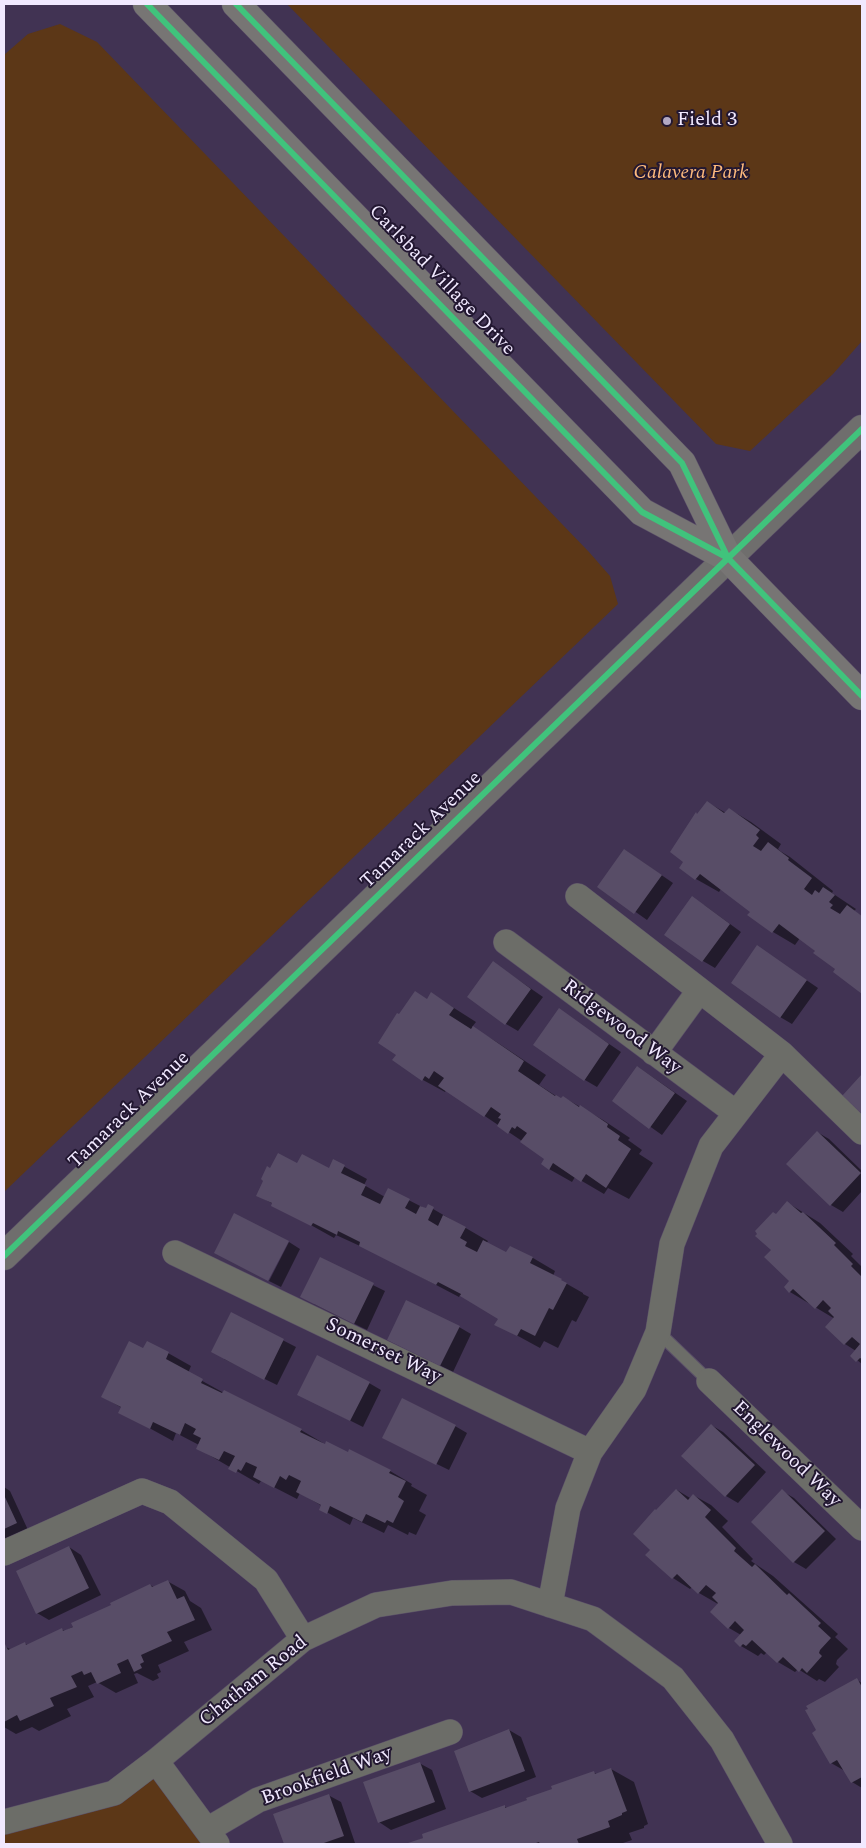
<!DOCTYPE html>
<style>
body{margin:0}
#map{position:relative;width:866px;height:1848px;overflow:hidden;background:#413353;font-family:Spectral,serif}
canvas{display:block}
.frame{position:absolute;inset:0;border:5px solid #f1e9ff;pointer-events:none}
</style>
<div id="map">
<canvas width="866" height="1848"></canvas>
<div class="frame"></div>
</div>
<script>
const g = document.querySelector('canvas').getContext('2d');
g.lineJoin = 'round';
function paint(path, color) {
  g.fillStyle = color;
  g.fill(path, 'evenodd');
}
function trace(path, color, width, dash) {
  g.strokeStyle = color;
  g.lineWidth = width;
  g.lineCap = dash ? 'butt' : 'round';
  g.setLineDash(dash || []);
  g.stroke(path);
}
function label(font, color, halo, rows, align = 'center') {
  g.font = font + ' Spectral,serif';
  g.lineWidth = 4;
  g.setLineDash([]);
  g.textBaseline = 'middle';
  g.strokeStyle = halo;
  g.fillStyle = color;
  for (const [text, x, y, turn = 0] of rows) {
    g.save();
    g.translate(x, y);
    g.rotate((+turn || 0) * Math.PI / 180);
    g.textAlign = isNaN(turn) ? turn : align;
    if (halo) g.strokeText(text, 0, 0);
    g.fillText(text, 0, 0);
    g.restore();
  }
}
paint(new Path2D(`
 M287 4H862V341L833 374 750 451 716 444Z
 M60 24 97 42 589 552 610 576 618 604 4 1192V55L28 34Z
 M156 1761 217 1844H4V1822L114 1793Z`), '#5c3717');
paint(new Path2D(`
 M707 802 726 813 729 809 751 822 781 844 778 849 780 851 790 857 833 891 832 893 856 909 854 911 862 916V992L835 972 837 969 800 938 795 945 773 932 749 914 751 911 721 889 719 892 696 879 680 867 684 862 698 815Z
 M625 850 673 883 647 920 599 886Z
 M704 905 741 932 715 968 703 961Z
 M758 947 818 988 792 1024 780 1017Z
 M494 963 543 997 518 1031 506 1024Z
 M432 994 476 1022 472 1027 495 1041 546 1075 539 1085 556 1096 562 1099 563 1097 603 1120 630 1138 628 1140 642 1150 639 1154 653 1163 629 1199 608 1188 604 1194 575 1177 572 1182 549 1169 546 1159 522 1141 446 1090 445 1092 423 1080 397 1054 400 1016 428 1000Z
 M559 1010 621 1052 597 1087 585 1080Z
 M638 1067 687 1101 662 1135 614 1101Z
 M817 1132 829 1139 862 1171V1191L843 1212 831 1205Z
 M334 1161 367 1179 364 1185 385 1197 389 1190 426 1209 428 1206 488 1241 486 1244 507 1254 510 1247 533 1258 555 1271 553 1276 583 1293V1294L589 1297 576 1322 572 1320 558 1348 544 1341 540 1348 496 1324 499 1318 460 1295 459 1297 360 1245V1246L336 1235 334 1238 257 1195 271 1169 297 1164 330 1169Z
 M788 1203 820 1223 853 1254 851 1256 862 1267V1364L852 1356 856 1351 845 1344 835 1319 790 1292 786 1287 791 1281 773 1250 776 1216Z
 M289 1242 300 1249 281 1287 269 1281Z
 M320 1259 385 1291 367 1330 314 1304Z
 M232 1314 296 1347 277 1385 224 1359Z
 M459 1327 471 1334 453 1372 388 1340Z
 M143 1350 168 1353 191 1366 188 1373 224 1393 301 1430 323 1443V1444L390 1471 412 1484 411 1486 427 1495 419 1511 426 1515 416 1535 409 1532 408 1535 388 1525 384 1533 353 1518 350 1525 321 1509 322 1506 300 1493 297 1499 264 1482 261 1481 259 1484 197 1448 199 1445 176 1433 173 1441 120 1412 122 1408 103 1397Z
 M369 1383 381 1390 363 1427 311 1401Z
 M711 1425 723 1432 766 1472 738 1503 726 1496Z
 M455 1426 467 1433 449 1470 396 1444Z
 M4 1487 10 1491 28 1530 4 1541Z
 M677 1490 690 1498 693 1495 711 1505 728 1521 722 1527 753 1559 751 1561 773 1576 838 1634 835 1637 848 1649 837 1660 836 1664 839 1667 825 1682 819 1679 817 1681 798 1669 795 1672 778 1662 767 1652 764 1655 761 1653 758 1656 741 1646V1635L729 1628 718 1604 699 1593 692 1587 690 1589 673 1578 647 1555 652 1550 657 1511Z
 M782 1491 794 1498 836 1539 806 1569 794 1562 752 1522Z
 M69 1547 81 1555 101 1595 49 1620 37 1613Z
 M167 1581 185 1591 190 1601 201 1608 212 1630 184 1642 189 1651 158 1665 161 1672 157 1674 159 1678 153 1681 137 1673 134 1674 138 1683 116 1693 97 1682 88 1686 94 1697 67 1709 71 1716 39 1731 32 1727 16 1734 4 1727V1646L12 1650 25 1644 28 1645 62 1630 65 1631 150 1585 154 1587Z
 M857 1680 862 1683V1788L852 1782 845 1771 831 1763Z
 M509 1730 521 1737 536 1777 482 1798 470 1791Z
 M419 1763 432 1770 446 1809 391 1830 379 1822Z
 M611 1769 634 1782 648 1824 644 1826V1828L629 1833 632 1840 620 1844H408L504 1807 508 1808 594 1773 597 1774Z
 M328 1795 341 1802 355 1843 351 1844H286L275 1815Z`), '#0007');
paint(new Path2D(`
 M707 801 724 813 729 808 760 830 756 835 759 838 753 846 761 851 768 842 789 858 788 860 812 878 804 889 812 895 815 890 819 893 823 887 835 895 829 902 833 905 830 908 840 914 847 905 862 916V994L833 972 835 969 813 953 815 951 779 924 772 933 747 915 750 912 700 874 695 880 679 868 683 862 670 852 696 812 697 814Z
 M624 849 662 875 634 914 597 887Z
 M692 896 730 924 702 962 664 935Z
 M757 945 807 980 780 1018 731 983Z
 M493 961 531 989 505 1025 467 997Z
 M415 991 427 999 431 992 454 1008 449 1015 471 1029 473 1026 524 1061 518 1071 555 1096 556 1095 561 1098 563 1096 579 1107 580 1105 608 1124 607 1127 620 1136 618 1140 631 1149 606 1188 586 1174 581 1182 553 1163 549 1170 541 1164 544 1159 520 1142 527 1133 517 1126 515 1129 512 1127 508 1134 497 1126 501 1119 498 1118 501 1114 491 1107 484 1117 438 1086 444 1078 434 1071 429 1079 425 1076 422 1081 392 1060 396 1055 378 1043 397 1013 399 1014Z
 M559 1008 609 1044 584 1081 533 1045Z
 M637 1066 675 1093 649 1129 612 1101Z
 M862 1074V1114L842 1096Z
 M817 1131 861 1173 830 1206 786 1164Z
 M278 1153 297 1163 302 1154 329 1168 333 1159 345 1165 341 1173 366 1185 361 1195 380 1204 388 1188 410 1199 405 1208 416 1214 420 1206 426 1208 428 1204 434 1207 428 1220 438 1226 443 1215 466 1227 460 1238 467 1242 465 1246 477 1252 483 1240 506 1252 510 1246 533 1257 530 1263 562 1279 561 1280 567 1283 553 1310 549 1308 535 1336 521 1329 517 1336 494 1325 498 1319 460 1296 461 1294 438 1282 436 1285 359 1246 360 1242 338 1231 337 1235 313 1223 311 1226 271 1206 272 1203 256 1196 263 1181 261 1179 267 1166 270 1168Z
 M787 1201 801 1213 803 1212 836 1243 834 1245 853 1264 851 1266 862 1277V1359L860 1358 856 1362 850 1356 860 1344 852 1337 844 1345 825 1327 834 1317 828 1311 831 1308 823 1300 815 1309 793 1289 789 1293 784 1287 789 1281 764 1257 771 1250 755 1236 757 1234 755 1231 773 1212 776 1214Z
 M234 1213 289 1241 268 1281 214 1253Z
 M320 1257 374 1283 354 1324 300 1297Z
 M406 1300 460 1326 440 1366 387 1340Z
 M231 1312 284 1339 264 1380 211 1352Z
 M129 1341 143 1348 147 1341 169 1352 166 1359 203 1379 201 1383 222 1393 224 1390 302 1429 300 1432 325 1444 326 1441 348 1452 349 1449 391 1470 389 1473 406 1481 398 1497 404 1501 393 1523 387 1520 385 1523 366 1514 362 1522 330 1506 327 1514 319 1510 321 1505 296 1492 301 1481 289 1475 286 1480 280 1476 274 1488 253 1477 257 1467 246 1462 241 1471 238 1469 236 1473 228 1469 235 1456 224 1451 219 1460 196 1449 201 1438 193 1434 196 1429 185 1423 180 1435 153 1422 150 1429 118 1413 121 1407 101 1397Z
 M317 1355 370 1382 350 1421 297 1395Z
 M402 1398 456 1425 436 1465 382 1438Z
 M711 1424 755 1465 725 1497 681 1456Z
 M676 1489 688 1500 693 1494 711 1510 705 1517 736 1548 734 1551 752 1567 755 1564 787 1595 789 1593 821 1623 818 1626 831 1638 820 1650 819 1653 822 1656 807 1673 802 1668 799 1672 783 1657 777 1663 752 1640 746 1646 743 1644 740 1647 734 1641 744 1630 735 1621 728 1629 710 1612 718 1603 712 1597 716 1593 706 1585 698 1594 677 1574 672 1579 645 1555 650 1550 633 1534 655 1509 656 1510Z
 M782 1489 825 1531 793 1563 751 1522Z
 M4 1495 17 1523 4 1529Z
 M69 1546 89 1588 36 1614 16 1571Z
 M168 1580 177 1599 184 1596 195 1620 167 1632 172 1641 141 1655 144 1662 140 1664 142 1668 134 1672 128 1659 117 1664 121 1673 97 1684 91 1672 84 1675 82 1671 71 1676 77 1687 50 1698 54 1706 20 1721 17 1715 4 1722V1645L5 1644 8 1650 25 1642 26 1645 62 1628 63 1631 73 1627 71 1623 111 1605 110 1603 150 1584 152 1587Z
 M857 1678 862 1687V1777L851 1783 837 1760 830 1764 812 1733 816 1730 805 1710 808 1709 806 1706Z
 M509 1729 525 1771 469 1792 454 1751Z
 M420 1762 435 1802 378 1823 363 1782Z
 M611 1768 627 1811 622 1813V1815L608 1821 610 1827 577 1839 579 1844H540L539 1842 533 1844H405L423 1838 422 1834 505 1805V1808L527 1800 526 1798 552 1789 551 1786 594 1771 595 1774Z
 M329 1794 344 1836 321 1844H284L273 1814Z`), '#584d67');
const service = new Path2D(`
 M658 1332 709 1381`);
const minor = new Path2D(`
 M578 896 782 1054 862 1132
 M506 942 736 1113
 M654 1053 699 991
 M175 1253 590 1452
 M709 1381 862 1528
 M4 1553 142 1491 170 1502 266 1580 303 1639
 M550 1605 568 1508 590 1452 634 1389 658 1332 672 1244 711 1146 782 1054
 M156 1761 217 1844
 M4 1822 114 1793 156 1761 303 1639 376 1605 452 1593 511 1592 593 1619 673 1678 722 1740 780 1844
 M207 1830 258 1800 450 1732`);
const secondary = new Path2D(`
 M4 1256 862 429`);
const primary = new Path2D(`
 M147 4 642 512 728 558 862 696
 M236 4 682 463 728 558`);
trace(service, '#5a4f68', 14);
trace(minor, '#5a4f68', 26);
trace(secondary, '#5a4f68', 29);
trace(primary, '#5a4f68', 29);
trace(service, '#6c6d68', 12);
trace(minor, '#6c6d68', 25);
trace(secondary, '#6f6e6d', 28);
trace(primary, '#777574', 28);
trace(new Path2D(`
 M147 4 642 512 728 558 862 696
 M236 4 682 463 728 558
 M4 1256 862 429`), '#40c37c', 6);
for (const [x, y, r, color] of [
 [667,121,5,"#b3a9c3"]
]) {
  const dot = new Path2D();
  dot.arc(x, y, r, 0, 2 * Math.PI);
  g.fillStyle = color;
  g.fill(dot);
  trace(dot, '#221731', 2);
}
label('20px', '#f1e9ff', '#221731', [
 ["Field 3",677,121]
], 'left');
label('italic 20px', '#feba7d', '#221731', [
 ["Calavera Park",691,174]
]);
label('20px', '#f1e9ff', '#221731', [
 ["Carlsbad Village Drive",441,281,46],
 ["Tamarack Avenue",422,831,-44],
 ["Ridgewood Way",621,1028,37],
 ["Tamarack Avenue",130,1111,-44],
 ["Somerset Way",383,1352,26],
 ["Englewood Way",786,1455,44],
 ["Chatham Road",254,1682,-39],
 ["Brookfield Way",327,1777,-20]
]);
</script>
